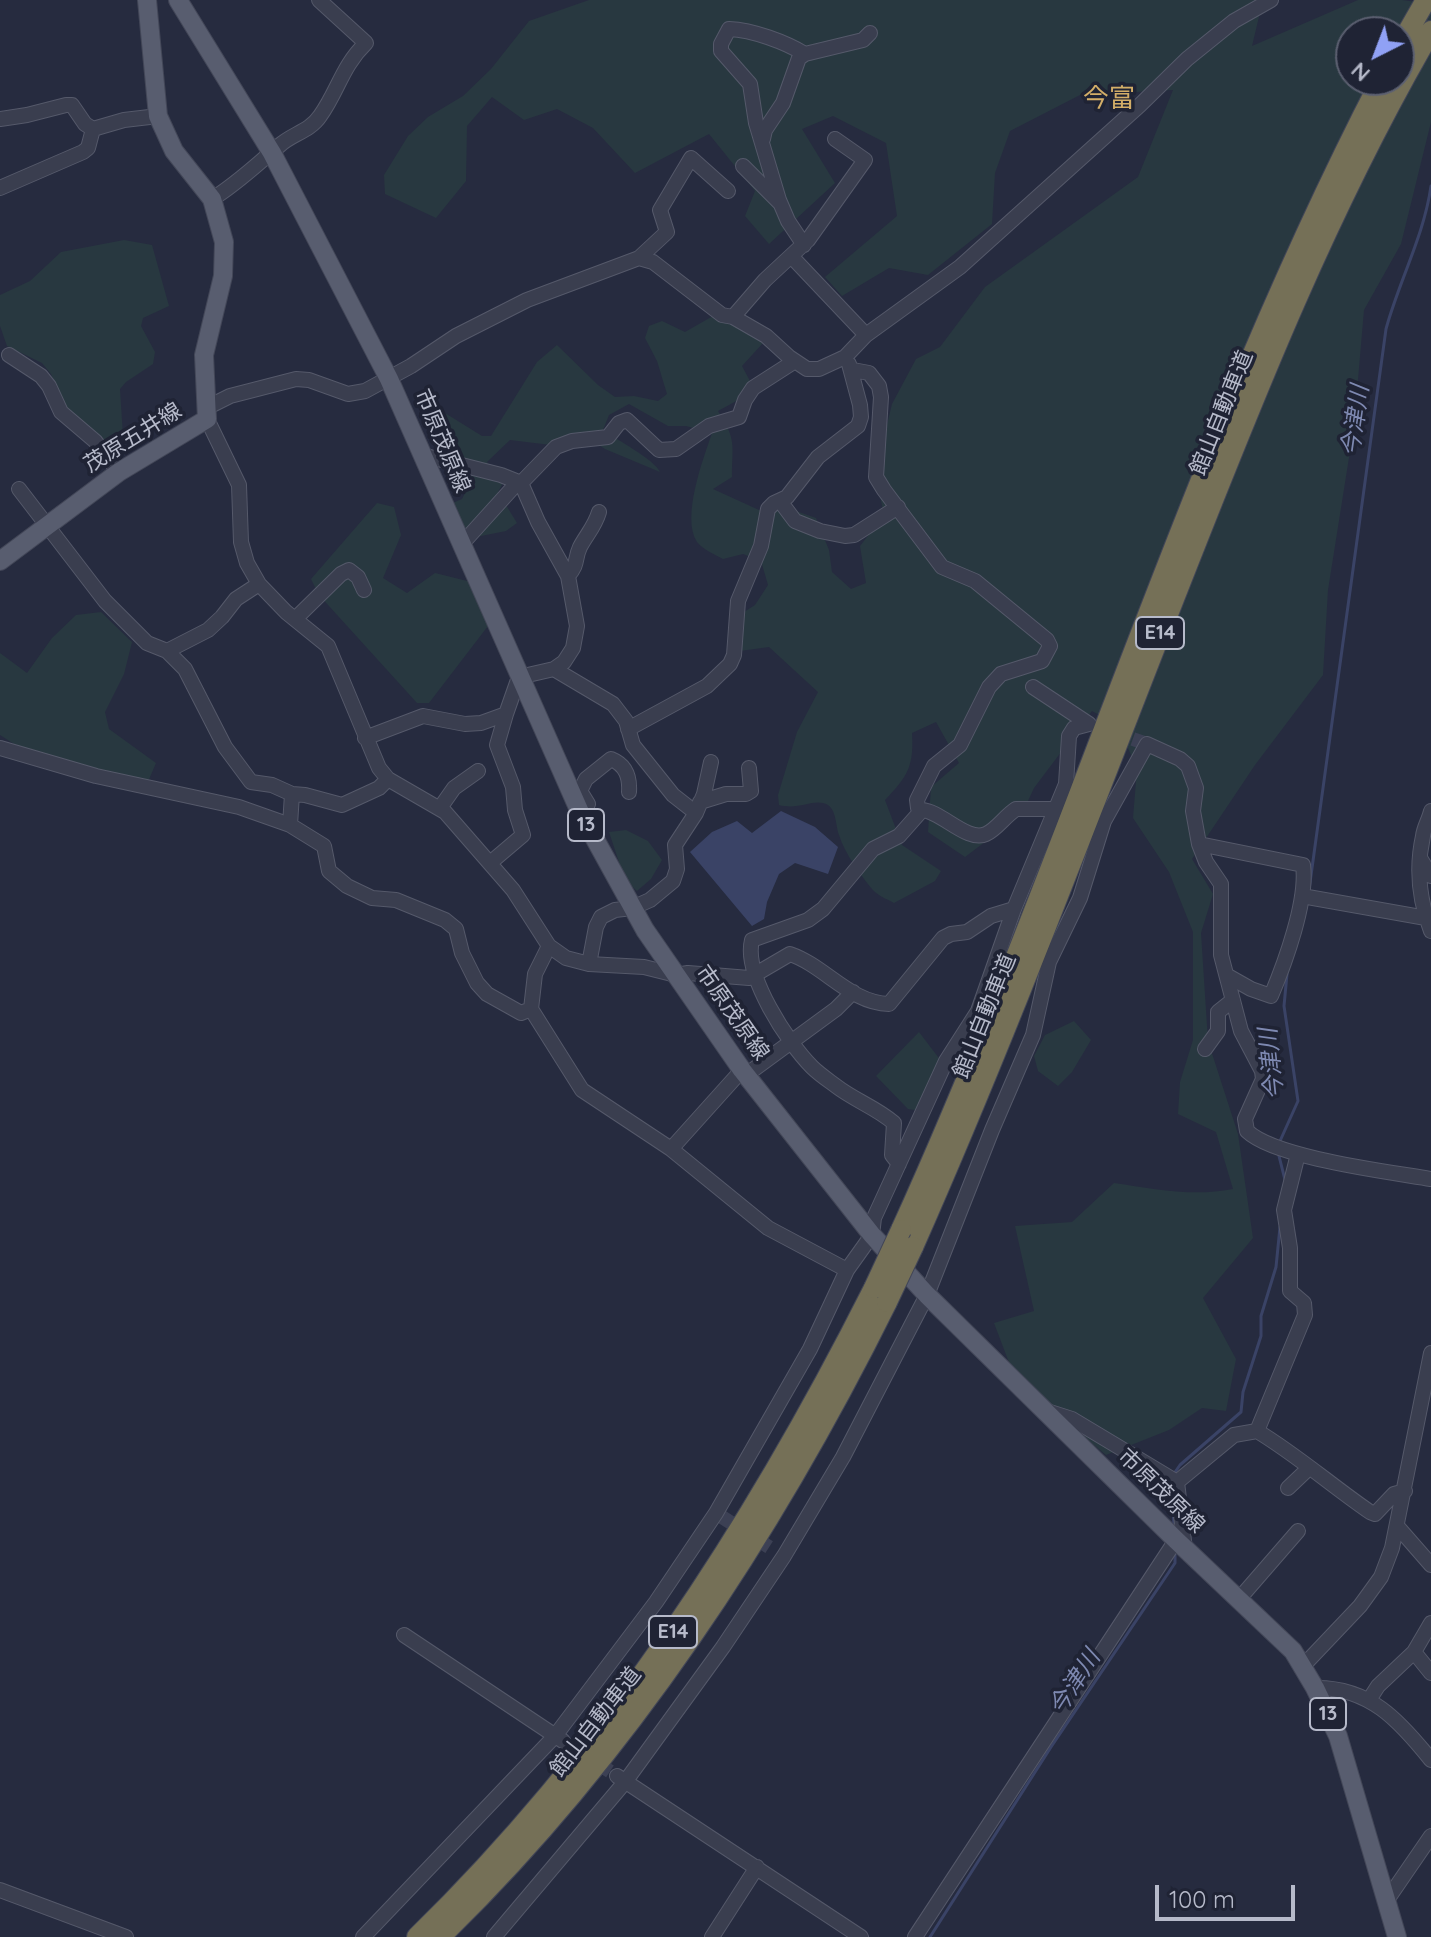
<!DOCTYPE html>
<meta charset="utf-8">
<style>
body{margin:0}
#map{position:relative;width:1431px;height:1937px;overflow:hidden;background:#262b3f;font-family:Quicksand,sans-serif}
canvas{display:block}
.north{position:absolute;left:1335px;top:16px;width:80px;height:80px;box-sizing:border-box;background:#1f2334;border:2px solid #5b5f70;border-radius:50%;rotate:222deg;font-size:22px;font-weight:700;line-height:32px;text-align:center;color:#b6baca}
.north::after{content:'';display:block;margin:auto;width:28px;height:36px;background:#90a1f5;clip-path:polygon(50% 0,100% 100%,50% 72%,0 100%)}
.scale{position:absolute;left:1155px;top:1885px;width:140px;height:36px;box-sizing:border-box;border:4px solid #b6baca;border-top:0;padding-left:10px;font-size:24px;line-height:28px;white-space:nowrap;color:#b6baca;-webkit-text-stroke:6px #1f2334;paint-order:stroke}
</style>
<div id="map">
<canvas width="1431" height="1937"></canvas>
<div class="north">N</div>
<div class="scale">100 m</div>
</div>
<script>
const g = document.querySelector('canvas').getContext('2d');
g.lineJoin = 'round';
function paint(path, color) {
  g.fillStyle = color;
  g.fill(path, 'evenodd');
}
function trace(path, color, width, dash) {
  g.strokeStyle = color;
  g.lineWidth = width;
  g.lineCap = dash ? 'butt' : 'round';
  g.setLineDash(dash || []);
  g.stroke(path);
}
function label(font, color, halo, rows, align = 'center') {
  g.font = font + ' Quicksand,"Noto Sans JP",sans-serif';
  g.lineWidth = 7;
  g.setLineDash([]);
  g.textBaseline = 'middle';
  g.strokeStyle = halo;
  g.fillStyle = color;
  for (const [text, x, y, turn = 0] of rows) {
    g.save();
    g.translate(x, y);
    g.rotate((+turn || 0) * Math.PI / 180);
    g.textAlign = isNaN(turn) ? turn : align;
    if (halo) g.strokeText(text, 0, 0);
    g.fillText(text, 0, 0);
    g.restore();
  }
}
paint(new Path2D(`
 M589 0H1263L1252 46 1358 0H1402L1431 4V122L1401 244 1364 310 1354 426 1328 590 1323 675 1255 765 1192 859 1213 894 1201 933 1208 1041 1238 1134 1253 1238 1203 1298 1236 1359 1226 1411 1202 1408 1169 1430 1106 1455 1016 1381 994 1323 1034 1311 1015 1226 1072 1222 1114 1183C1154 1189 1193 1197 1233 1189L1216 1132 1178 1114 1180 1082 1193 1040V932L1169 872 1133 818 1137 769 1118 725 1092 711 1034 788 1022 814 965 857 928 832 931 787 959 763 936 722 912 733C914 766 908 776 885 800L902 845 941 871 935 881 894 903C887 899 878 896 872 889 860 874 845 854 839 835 835 824 837 806 823 803 811 800 798 810 779 805L778 795 797 732 818 692 769 647 740 651 744 612 755 605 768 585 761 561 743 554 723 559C716 555 702 549 697 542 681 518 703 459 712 433L686 426H668L629 404 609 415 603 430C617 440 654 459 660 472L605 449 583 435 551 445 510 440 487 462 503 483 498 492 517 523 506 531 471 538 461 530 448 505 462 499 465 493C449 458 434 453 445 413L482 436H491L537 362 557 345 598 385 615 397 634 396 658 401 667 394 657 361 645 338 649 326 662 321 685 332 713 316 731 321 763 343 742 366 750 381 740 399 718 411C737 440 732 445 732 477L713 489 759 510 787 502 796 511 816 518 829 550 832 572 851 589 866 583 860 546 884 515 876 477 881 449 892 404 916 359 940 347 985 287 1138 177 1173 90 1080 95 1010 131 995 173 992 224 928 275 889 268 842 296 825 277 897 216 886 143 833 116 802 129 835 183 769 244 745 216 755 191 709 134 635 173 593 128 557 109 524 120 492 97 467 126 466 181 436 218 385 194 384 175 408 136 428 117 463 96 491 69 529 21ZM1351 32H1399V80H1351Z
 M124 240 152 245 169 306 143 318 141 326 155 352 153 364 126 382 120 389 123 436 113 457 63 406 51 374 42 363 7 346 0 326V295L30 281 61 252Z
 M377 503 394 507 401 535 383 578 407 593 435 573 471 582 498 613 429 703H417L319 595 311 579Z
 M101 612 132 642 124 674 105 712 109 729 156 763 147 784 28 753 0 735V653L27 673 52 638 76 615Z
 M626 830 648 841 662 860 651 879 637 891 625 880 609 832Z
 M1074 1021 1091 1040 1072 1072 1058 1086 1038 1071 1034 1056 1045 1035Z
 M919 1032 948 1070 921 1111 908 1109 876 1076Z`), '#283840');
paint(new Path2D(`
 M781 811 815 827 838 847 828 874 795 863 779 874 767 902 764 919 752 926 690 852 712 832 737 821 752 833Z`), '#3a4366');
trace(new Path2D(`
 M1309 890 1386 329C1399 281 1424 236 1431 186
 M1280 1141 1298 1101 1284 1006 1287 974
 M1278 1152 1285 1180
 M1173 1475 1180 1465 1241 1412 1243 1392 1261 1336V1316L1276 1267 1280 1227
 M1173 1507 1174 1527
 M930 1937 1051 1747 1175 1563V1551`), '#3a4366', 3);
trace(new Path2D(`
 M1113 732 1147 744
 M722 1517 772 1549
 M563 1741 617 1776`), '#3c4054', 14, [14, 7]);
const minor = new Path2D(`
 M0 119 27 115 66 105H72L85 124 93 129 124 120 158 116
 M763 139 765 130 783 103 799 58 805 54
 M743 166 780 203
 M0 188 83 152 88 148 93 129
 M212 199C238 183 257 164 280 145 292 134 310 131 320 116 338 91 342 66 366 43L319 0
 M804 245 788 221 779 200 756 123 750 84 721 51V44L729 29C753 30 785 42 805 54L863 40 870 33
 M792 257 866 335
 M639 258 667 232 660 210 691 158 728 191
 M733 317 765 280 808 240 865 160 835 139
 M9 355 41 376 49 386 61 412 95 441 119 472
 M853 370 869 373 879 386 881 397 876 477 884 490 942 567 975 581 1047 640 1050 646 1042 661 1001 674 989 687 960 745 934 766 917 800 918 808 922 810
 M206 408 230 396 296 379 309 380 348 394 365 391 411 366 456 336 527 300 639 258 653 262 722 315 733 317 766 336 789 357 807 369H819L845 357 866 335 960 267 1140 105 1187 59 1234 21 1271 0
 M207 419 239 485 241 542 247 563 259 584 286 612 328 646 379 768 388 779 445 812 513 890 549 946 566 958 589 964 644 967 676 975 688 973 749 978 790 954C825 966 850 1003 889 1004L943 938 951 934 967 932 991 916 1014 909
 M521 483 556 447 572 441 608 437 619 423 627 420 659 450 676 449 709 426 739 417 745 400 753 388 795 361
 M19 489 105 601 147 643 167 651 185 669 225 747 251 782 272 785 292 794 305 795 342 805 379 788 388 779
 M780 501 795 521 820 531 845 536 854 535 898 507
 M461 545 518 482
 M568 576C579 563 574 560 580 547 587 534 595 526 599 512
 M295 619 341 574 349 570 358 577 364 590
 M167 651 208 630 222 617 236 599 259 584
 M554 669 613 704 626 721 633 745 673 795 696 813
 M1033 687 1089 724
 M628 729 707 686 730 664 734 655 738 601 761 546 768 509 774 503 787 497 818 457 858 426 861 417 860 405 849 364
 M365 738 423 716 465 724 481 723 506 714 519 677 554 669 564 662 573 648 577 626 568 576 538 522 521 483 501 475 422 455
 M0 748 96 776 239 807 290 825 324 846 329 871 347 886 372 898 396 900 445 920 456 929 462 953 477 983 487 994 521 1013 531 1009
 M700 802 726 794H746L751 791 749 768
 M440 808 454 788 478 771
 M579 810 588 804 580 791 586 779 611 759C626 765 630 777 629 792
 M1431 811C1429 820 1424 827 1423 836 1416 868 1419 900 1431 931
 M290 825 292 794
 M1199 844 1303 865C1308 900 1285 963 1271 996L1251 989 1228 976
 M1420 858 1431 876
 M490 863 523 835 515 810 513 787 497 745 506 714
 M1302 896 1426 918
 M549 946 535 974 531 1009 582 1090 671 1149 768 1228 847 1270
 M589 964 596 927 601 917 615 910 632 908 650 900 673 881 677 869 675 845 696 813 704 794 711 762
 M1205 1049 1218 1031V1012L1233 1000
 M746 1075 836 1009 853 992
 M671 1149 742 1070
 M899 1164 892 1155 894 1123C877 1108 854 1100 836 1086 828 1080 819 1074 812 1067 788 1043 743 975 752 940L808 920 823 909 873 849 899 836 922 810C941 811 968 843 986 834 997 829 1005 816 1016 809H1054
 M1044 1410 1072 1419 1177 1482
 M1257 1431 1305 1315 1304 1303 1290 1291V1248L1284 1210 1298 1154
 M1288 1488 1309 1468
 M1397 1526 1431 1565
 M1185 1549 1177 1482 1234 1435 1257 1431C1297 1455 1332 1486 1370 1512L1375 1514 1394 1494 1405 1491
 M1239 1599 1298 1531
 M404 1635 563 1741
 M1414 1652 1431 1673
 M1303 1666 1360 1606 1381 1577 1392 1548 1431 1353
 M1315 1688C1369 1687 1399 1720 1431 1760
 M1369 1700 1378 1686 1414 1652 1431 1623
 M617 1776 861 1937
 M0 1890 126 1937
 M1387 1900 1431 1836
 M363 1937 555 1736 656 1602 716 1513 810 1349 847 1270 872 1235 874 1218 946 1061 978 1011 1014 909 1066 784 1069 736 1074 728 1089 724
 M494 1937 625 1782 723 1647 784 1556 843 1457 927 1295 992 1130 1033 1035 1049 962 1080 898 1104 821 1147 744 1180 759 1188 766 1196 788 1193 811 1199 844 1206 862 1221 884V955L1241 1031 1262 1071 1263 1079 1245 1119 1247 1131C1275 1158 1390 1172 1431 1179
 M712 1937 757 1867
 M915 1937 1176 1540`);
const major = new Path2D(`
 M178 0 272 153 389 379 579 810 645 930 742 1070 872 1235 927 1295 1176 1540 1293 1651 1315 1688 1338 1736 1397 1937
 M0 561 119 472 207 419 204 355 223 276 224 242 212 199 174 151 158 116 147 0`);
const highway = new Path2D(`
 M1399 47 1426 0
 M901 1230C1073 852 1189 450 1381 80
 M913 1247C1010 1028 1093 804 1181 581 1255 393 1329 206 1431 31
 M417 1937C610 1748 753 1528 874 1288
 M440 1937C625 1758 773 1532 887 1302`);
trace(minor, '#55596a', 16);
trace(major, '#434758', 20);
trace(highway, '#424657', 22);
trace(minor, '#3a3e4f', 14);
trace(major, '#585d6f', 18);
trace(highway, '#757057', 20);
const highwayBridge = new Path2D(`
 M874 1288 901 1230
 M887 1302 913 1247`);
trace(highwayBridge, '#424657', 22, []);
trace(highwayBridge, '#757057', 20);
for (const [x, y, w] of [
 [1160,633,48],
 [586,825,36],
 [673,1632,48],
 [1328,1714,36]
]) {
  const box = new Path2D();
  box.roundRect(x - w / 2, y - 16, w, 32, 6);
  g.fillStyle = '#1f2334';
  g.fill(box);
  trace(box, '#b6baca', 2);
}
label('bold 20px', '#b6baca', null, [
 ["E14",1160,633],
 ["13",586,825],
 ["E14",673,1632],
 ["13",1328,1714]
]);
label('22px', '#b6baca', '#1f2334', [
 ["館山自動車道",1222,413,-68],
 ["茂原五井線",133,438,-32],
 ["市原茂原線",442,441,67],
 ["市原茂原線",732,1013,55],
 ["館山自動車道",985,1016,-68],
 ["市原茂原線",1161,1491,44],
 ["館山自動車道",596,1722,-52]
]);
label('italic 24px', '#7e89b1', '#1f2334', [
 ["今津川",1356,421,-82],
 ["今津川",1272,1064,-96],
 ["今津川",1075,1683,-57]
]);
label('26px', '#d3ae68', '#1f2334', [
 ["今富",1109,99]
]);
</script>
